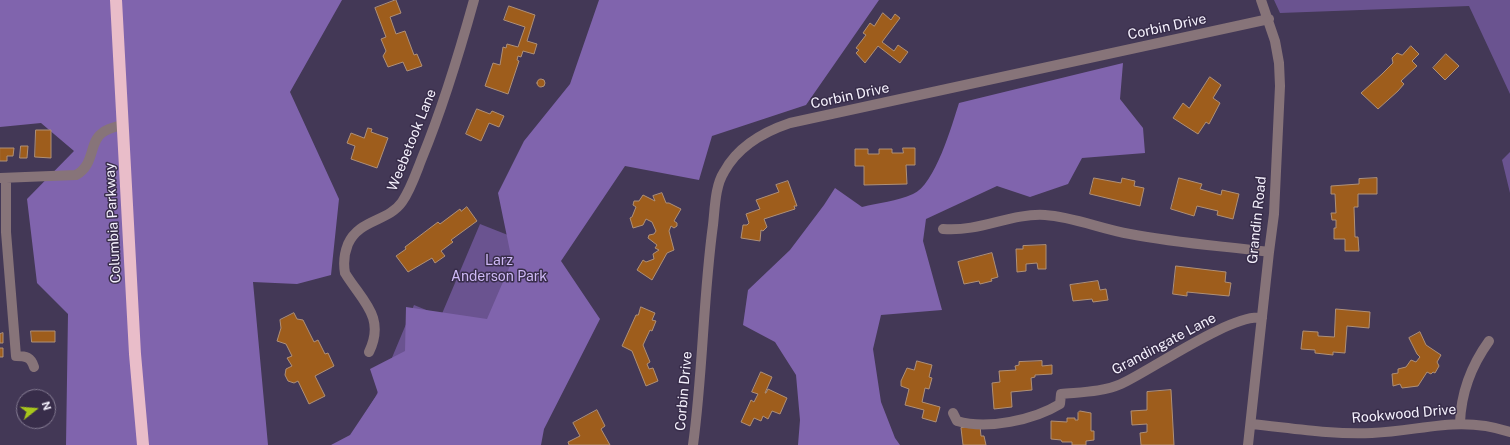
<!DOCTYPE html>
<style>
body{margin:0}
#map{position:relative;width:1510px;height:445px;overflow:hidden;background:#433856;font-family:"Public Sans",sans-serif}
canvas{display:block}
.north{position:absolute;left:16px;top:389px;width:40px;height:40px;box-sizing:border-box;background:#382d4a;border:1px solid #847b92;border-radius:50%;rotate:73deg;font-size:11px;font-weight:700;line-height:16px;text-align:center;color:#f5f1fd}
.north::after{content:'';display:block;margin:auto;width:14px;height:18px;background:#a8c71c;clip-path:polygon(50% 0,100% 100%,50% 72%,0 100%)}
</style>
<div id="map">
<canvas width="1510" height="445"></canvas>
<div class="north">N</div>
</div>
<script>
const g = document.querySelector('canvas').getContext('2d');
g.lineJoin = 'round';
function paint(path, color) {
  g.fillStyle = color;
  g.fill(path, 'evenodd');
}
function trace(path, color, width, dash) {
  g.strokeStyle = color;
  g.lineWidth = width;
  g.lineCap = dash ? 'butt' : 'round';
  g.setLineDash(dash || []);
  g.stroke(path);
}
function label(font, color, halo, rows, align = 'center') {
  g.font = font + ' "Public Sans",sans-serif';
  g.lineWidth = 3;
  g.setLineDash([]);
  g.textBaseline = 'middle';
  g.strokeStyle = halo;
  g.fillStyle = color;
  for (const [text, x, y, turn = 0] of rows) {
    g.save();
    g.translate(x, y);
    g.rotate((+turn || 0) * Math.PI / 180);
    g.textAlign = isNaN(turn) ? turn : align;
    if (halo) g.strokeText(text, 0, 0);
    g.fillText(text, 0, 0);
    g.restore();
  }
}
paint(new Path2D(`
 M1274 0H1510V94L1469 6 1280 13Z
 M1510 152V193L1502 160Z
 M480 224 556 254 401 445H345L376 396 414 305 441 316Z`), '#6a5390');
paint(new Path2D(`
 M0 0H342L290 92 339 199 331 275 297 284 253 282 268 445H66L68 314 37 283 27 199 74 151 41 123 0 127Z
 M599 0H879L806 105 712 136 699 180 625 166 561 261 600 319 544 429 541 445H331L350 435 378 393 370 369 405 351 406 307 487 319 512 261 498 193 524 141 570 84Z
 M1123 63 1120 99 1143 128 1145 153 1082 158 1068 184 1030 197 997 186 926 219 923 241 942 310 881 315 873 349 881 402 895 438 900 445H798L800 420 796 375 775 342 743 325 748 290 790 250 824 205 835 188 862 207C878 203 897 201 913 194 935 185 952 125 959 103Z`), '#8064ad');
const building = new Path2D(`
 M396 0 401 13 390 17 396 34 405 31 414 55 417 54 422 66 407 71 403 62 388 67 383 56 386 51 381 39 386 37 375 8Z
 M509 6 535 15 527 41 537 44 534 54 523 51 521 57 518 56 517 60 519 61 508 94 485 86 493 63 500 65 503 47 506 48 507 44 518 47 525 27 504 20Z
 M883 13 891 20 895 14 900 18 882 42 894 51 898 45 908 52 900 63 878 46 865 63 856 53 859 50 856 48 866 35 863 33 870 23 874 26Z
 M1411 46 1419 54 1412 61 1417 66 1401 81 1404 84 1398 91 1378 109 1361 93 1382 74 1393 63 1392 58 1397 53 1402 55Z
 M1446 54 1459 66 1445 80 1433 68Z
 M1210 77 1221 85 1213 98 1220 103 1209 124 1206 122 1198 134 1173 118 1183 103 1189 108Z
 M537 83a4 4 0 1 1 8 0a4 4 0 1 1-8 0Z
 M477 109 490 114 492 111 504 116 499 127 489 123 481 141 466 134Z
 M368 128 372 129 371 132 388 138 377 168 351 159 355 146 347 143 351 133 364 138Z
 M36 130H51V158L35 157Z
 M21 146H28L27 158H20Z
 M0 148H14L13 156H7V161H0Z
 M903 148H915V165H906L907 184 864 185V166H855V149H868V154H879V149H892V153H903Z
 M1094 178 1121 183 1122 178 1135 181 1134 186 1144 188 1140 206 1090 194Z
 M1179 178 1202 184 1200 189 1221 195 1222 190 1239 194 1233 219 1217 215 1218 211 1197 206 1194 216 1171 209Z
 M1377 178V194H1358V207H1354L1355 237H1358L1359 251H1345V239H1334V228H1336V220H1332L1331 213H1336L1335 194H1331V186L1359 184V179Z
 M788 181 797 206H794L795 209 764 219 767 227 763 231 761 230 760 241 741 238 743 225H747L749 223 746 214 760 209 756 200 779 192 776 185Z
 M662 193 666 203H669L681 209 674 221 677 223V226L674 228 671 226 669 231 674 250 667 253 652 280 637 270 643 260 646 262 654 259 653 254 659 250 655 248 657 245 648 238 649 235 654 234 656 231 652 222 646 219 643 225 633 228 630 218 632 217 636 207 633 205 634 201H639L643 195 655 201 653 196Z
 M467 207 477 221 451 240 453 242 441 251 445 256 435 263 432 258 408 272 396 256 406 249 405 247 438 222 440 224 460 209 461 211Z
 M1046 245V269H1038L1037 263 1026 264V271L1017 272 1016 249H1023V246Z
 M992 253 998 277 991 279 992 281 980 284 979 281 964 284 958 262Z
 M1176 266 1226 272 1225 282 1231 283 1229 296 1187 292V296L1173 294Z
 M1098 281 1100 290 1106 289 1108 300 1093 302 1092 299 1073 301 1070 285Z
 M641 307 655 313 652 320 656 321 652 331 650 330 643 345 650 362 647 364 649 369 653 368 658 381 646 386 632 351 622 346 636 315H638Z
 M1336 309 1370 312 1369 328 1347 326 1345 353 1333 352V355L1315 353V350L1301 349 1303 331 1318 332V336L1334 337Z
 M294 313 297 319 303 320 314 342 318 340 325 354 328 353 334 366 315 376 325 396 309 404 298 381 294 383 288 381 285 375 286 369 292 366 287 358 292 356 286 344 277 341 281 328 280 320Z
 M31 331H55V342H32Z
 M1420 332 1426 345 1441 355 1437 362 1439 366 1435 373 1433 372 1431 374 1427 372 1418 386 1402 388 1400 384 1393 386 1392 374 1398 373V369L1406 367 1411 360 1416 362 1420 357 1417 354 1409 338Z
 M3 333V343H0V334Z
 M0 348H3V357H0Z
 M917 361 932 365 929 377 932 378 929 389 925 388 922 402 940 407 936 422 922 418 924 410 905 405 909 389 901 386V381L907 368 914 370Z
 M1042 361V366L1052 365V374L1035 375V377L1031 378 1032 390 1011 392 1012 407 994 409 992 383 1000 382 999 371 1016 370 1015 366 1019 365V362Z
 M761 372 772 377 765 393H766L768 389 787 398 780 414 772 411 768 419 763 416 761 421 754 418 750 426 741 422 751 400 754 402 758 394 752 392Z
 M1171 390 1174 445H1141L1140 433 1147 432V424L1132 425 1131 411 1147 410V392Z
 M597 410 605 426 601 429 610 445H569L568 442 580 436 573 423Z
 M1080 411 1091 413V431H1094V440L1086 441V445H1072V442H1062L1061 440 1051 439V421L1067 422V418H1075V420H1078V413Z
 M980 426 981 436H984L986 445H963L961 428Z`);
paint(building, '#9e5d1c');
trace(building, '#af9077', 1);
trace(new Path2D(`
 M0 178 76 175C95 165 89 142 102 133 108 128 115 127 122 125
 M6 178V232L16 356C26 356 31 357 34 367
 M943 229C981 232 1010 213 1045 215 1074 217 1101 229 1130 234 1176 243 1223 246 1269 252
 M369 352C386 317 362 301 345 273 343 262 344 254 348 244 359 219 388 222 402 202 411 189 416 173 422 158 443 107 459 54 474 0
 M953 413 957 421C987 430 1034 420 1060 404L1061 394C1081 392 1103 392 1121 384 1150 371 1234 312 1262 318
 M1460 423C1461 392 1471 366 1489 341
 M1251 424C1291 428 1332 435 1372 433 1423 431 1458 415 1510 432
 M693 445C703 372 703 298 713 225 715 208 715 186 724 172 738 146 763 132 790 123L1269 19
 M1248 445 1269 252 1274 214 1280 86 1279 63 1275 41 1261 0`), '#877479', 10);
trace(new Path2D(`
 M116 0 135 354 143 445`), '#e9bdc9', 12);
label('14px', '#f5f1fd', '#382d4a', [
 ["Corbin Drive",1167,27,-12],
 ["Corbin Drive",850,96,-12],
 ["Weebetook Lane",412,140,-68],
 ["Grandin Road",1257,220,-84],
 ["Columbia Parkway",113,223,-93],
 ["Grandingate Lane",1164,344,-28],
 ["Corbin Drive",684,391,-85],
 ["Rookwood Drive",1404,414,-5]
]);
label('14px', '#cfb9f6', '#382d4a', [
 ["Larz",499,261],
 ["Anderson Park",499,277]
]);
</script>
